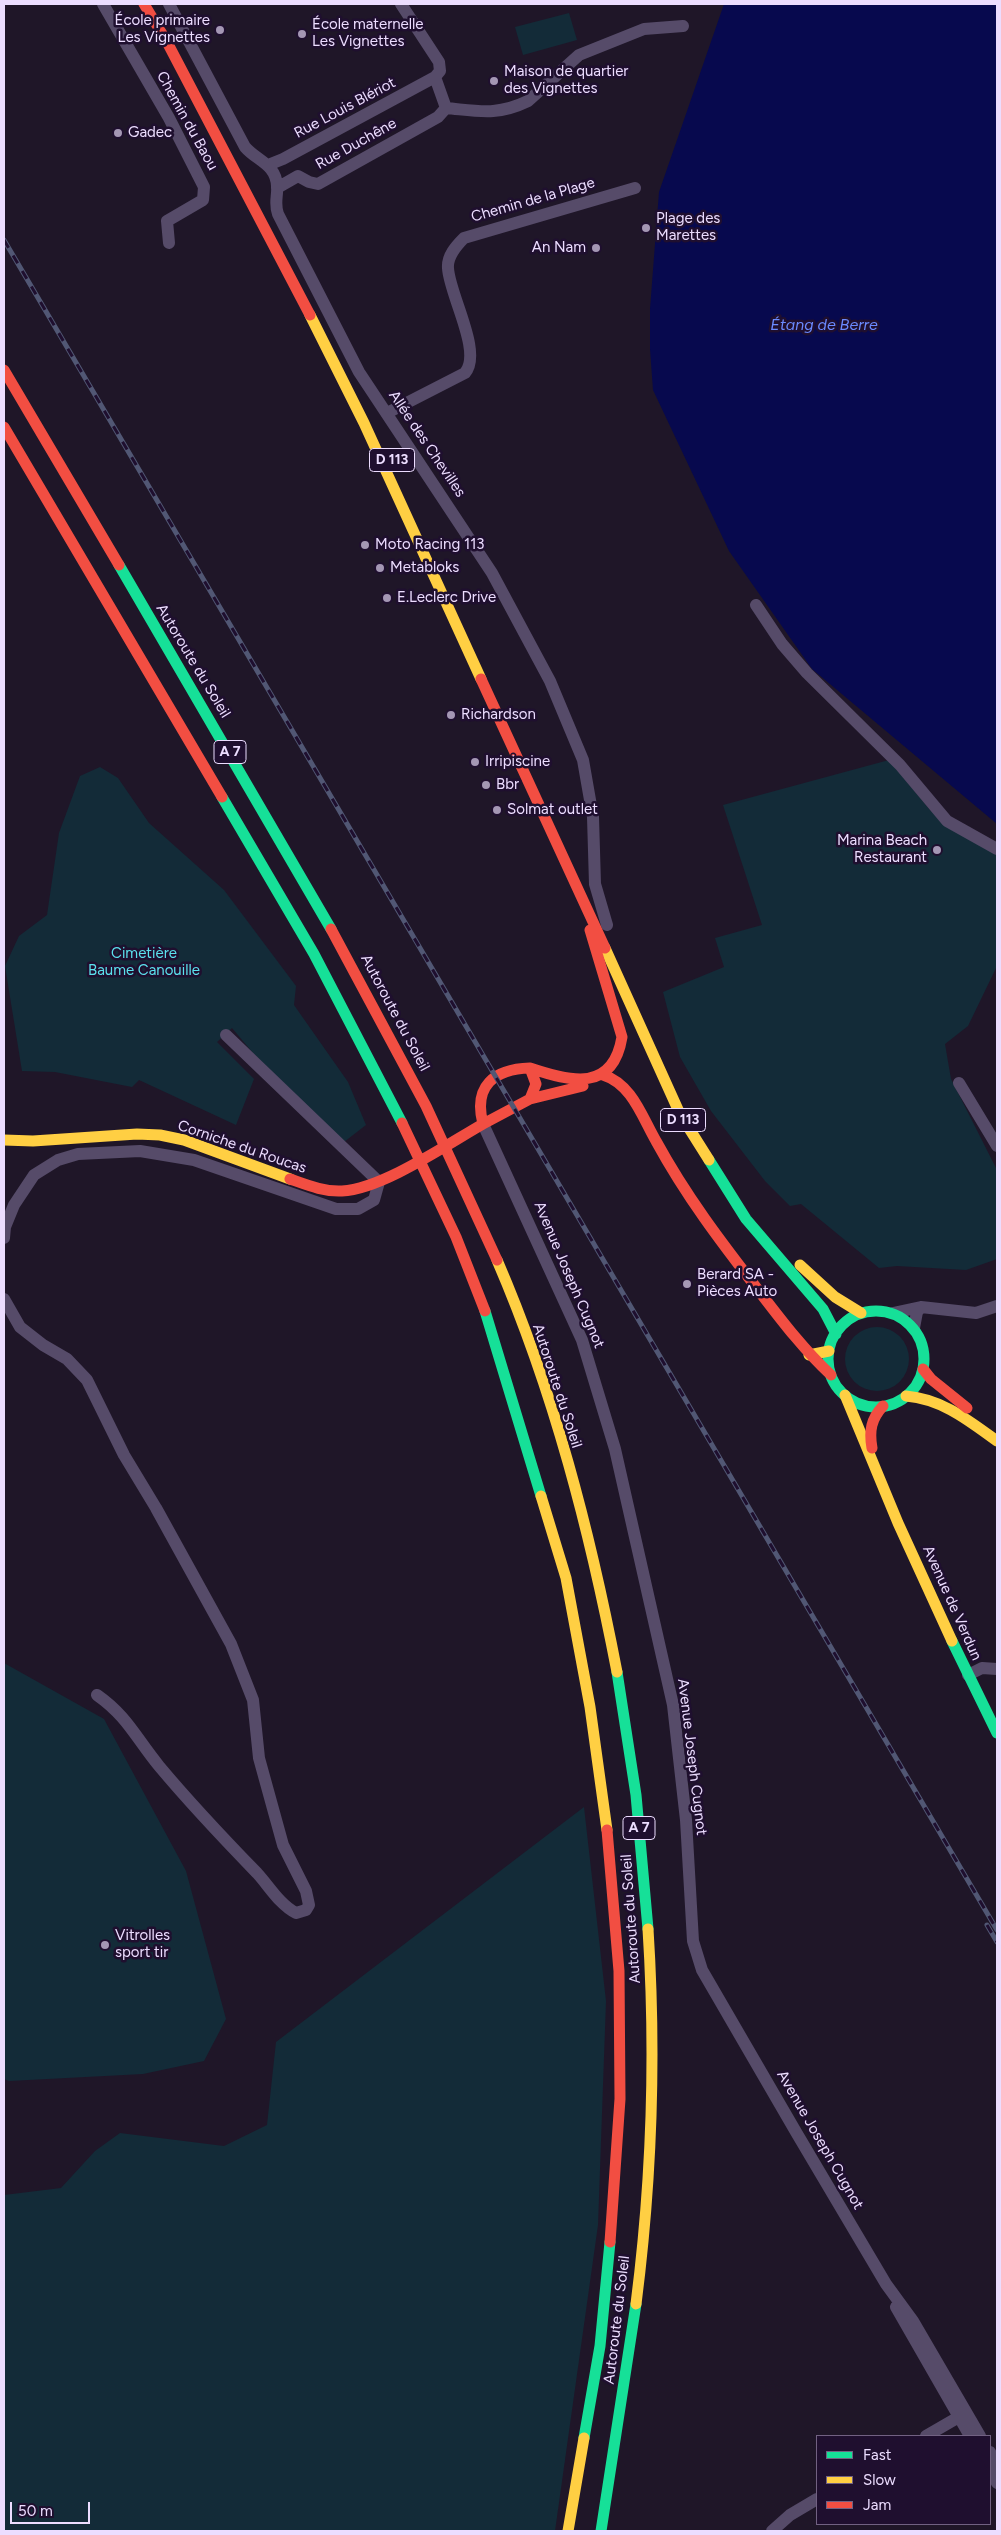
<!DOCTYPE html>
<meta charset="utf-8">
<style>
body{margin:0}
#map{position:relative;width:1001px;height:2535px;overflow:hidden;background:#1f1628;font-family:Figtree,sans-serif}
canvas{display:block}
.frame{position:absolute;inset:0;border:5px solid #ecddff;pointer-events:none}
.legend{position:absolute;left:816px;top:2435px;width:175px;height:90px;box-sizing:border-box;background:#1f0f2f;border:1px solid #716182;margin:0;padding:6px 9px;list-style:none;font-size:15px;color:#ecddff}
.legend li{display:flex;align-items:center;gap:10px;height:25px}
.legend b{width:25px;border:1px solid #716182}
.scale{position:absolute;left:10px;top:2502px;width:80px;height:22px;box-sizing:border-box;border:2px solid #ecddff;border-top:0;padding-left:6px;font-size:15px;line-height:18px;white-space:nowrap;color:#ecddff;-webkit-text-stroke:4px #1f0f2f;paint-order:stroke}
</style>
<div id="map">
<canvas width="1001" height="2535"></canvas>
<div class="frame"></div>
<ul class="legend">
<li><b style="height:6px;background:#16e098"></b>Fast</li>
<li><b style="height:6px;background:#ffcf43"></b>Slow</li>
<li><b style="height:6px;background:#f24e42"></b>Jam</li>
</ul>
<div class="scale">50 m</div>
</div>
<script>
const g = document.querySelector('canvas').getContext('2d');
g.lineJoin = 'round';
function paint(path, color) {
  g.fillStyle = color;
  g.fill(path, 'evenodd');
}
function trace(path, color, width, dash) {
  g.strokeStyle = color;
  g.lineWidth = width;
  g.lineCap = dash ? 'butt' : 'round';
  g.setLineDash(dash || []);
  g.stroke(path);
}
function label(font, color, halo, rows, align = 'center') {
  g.font = font + ' Figtree,sans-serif';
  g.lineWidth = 5;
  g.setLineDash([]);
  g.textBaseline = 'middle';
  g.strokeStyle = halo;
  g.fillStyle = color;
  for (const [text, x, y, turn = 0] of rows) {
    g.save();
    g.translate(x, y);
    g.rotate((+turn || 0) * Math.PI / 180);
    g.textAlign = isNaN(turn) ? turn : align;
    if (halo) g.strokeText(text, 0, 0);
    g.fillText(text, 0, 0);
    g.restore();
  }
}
paint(new Path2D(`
 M569 13 577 40 523 55 515 27Z
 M889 760 930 810 997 852V966L968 1026 945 1044 951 1079 997 1170V1259L966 1270 897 1266 879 1268 801 1204 790 1206 765 1181 711 1111 680 1057 663 992 724 967 715 938 762 925 723 805Z
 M100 767 118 778 149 823 224 890 296 986 294 1005 348 1082 366 1125 344 1142 253 1053 232 1028 217 1042 254 1079 236 1125 139 1080 132 1087 55 1072 22 1071 5 966 19 936 47 915 59 833 80 776Z
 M845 1359a32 32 0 1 1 64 0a32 32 0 1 1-64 0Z
 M4 1663 104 1719 186 1871 226 2019 204 2061 143 2074 9 2081 4 2079Z
 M584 1807 606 2001 598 2225 555 2531H4V2195L61 2188 95 2151 120 2133 224 2146 267 2125 276 2042Z`), '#132b38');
paint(new Path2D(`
 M724 4H997V824L812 669 729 551 653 390 650 349V309L659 192Z`), '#07094e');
trace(new Path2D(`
 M103 4 169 118 204 187 203 200 167 221 169 243
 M169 4 245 147C257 161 276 164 277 186 278 196 274 203 278 214L359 372 492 573 550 681 583 760 593 817 595 884 607 925
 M401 4 439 62 440 71 435 77 446 108
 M446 108C479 111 497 116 528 101L579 55 644 29 683 26
 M268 165 283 159 435 77
 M277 188 298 176 309 182 318 184 438 117 446 108
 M387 413 465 373C483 352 449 294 448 268 447 256 456 246 464 238L635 188
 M756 605 782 644 807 673 900 765 947 821 997 849
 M959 1083 997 1146
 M483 1124 582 1340 615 1449 673 1705 686 1820 693 1941 702 1970 796 2132 886 2284 913 2321 980 2436
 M4 1238 5 1227 14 1205 34 1175 58 1160 78 1154 140 1151 194 1160 336 1209H358L374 1200 379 1182 226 1035
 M4 1299 20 1327 43 1345 67 1359 87 1380 124 1455 156 1508 231 1644 253 1700 259 1758 283 1845 306 1891 309 1905 306 1910 296 1913C280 1905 269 1886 257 1873 223 1838 190 1803 159 1766 136 1738 127 1716 97 1695
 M893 1313 921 1307 976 1313 997 1306
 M914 1328 917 1312 921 1307
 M968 1675 982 1668 997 1669
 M896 2307 970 2436
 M926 2436 964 2414
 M990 2452 997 2465
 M990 2470 997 2483
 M772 2531 790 2515 817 2499`), '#564b69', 12);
trace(new Path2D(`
 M119 565 331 929
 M222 797 314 954 402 1123
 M709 1160 746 1219 823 1309 836 1334
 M485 1311 541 1496
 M828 1359a48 48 0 1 1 96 0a48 48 0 1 1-96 0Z
 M952 1641 997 1733
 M617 1672 636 1795 648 1929
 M584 2438 600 2346 610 2242
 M601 2531 636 2304`), '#16e098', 11);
trace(new Path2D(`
 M310 315 364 423 481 679
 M605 948 680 1114 709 1160
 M4 1140 33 1141 137 1134 160 1135 184 1140 290 1179
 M497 1260C554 1392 590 1532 617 1672
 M800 1265 835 1297 861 1313
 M809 1355 829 1351
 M845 1395 898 1523 952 1641
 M906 1396C942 1399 968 1420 997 1441
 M541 1496 566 1578 590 1707 607 1830
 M636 2304C652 2179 656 2054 648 1929
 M568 2531 584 2438`), '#ffcf43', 11);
trace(new Path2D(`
 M144 4 167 42 310 315
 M4 370 119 565
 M4 427 222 797
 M481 679 605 948
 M331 929 426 1106 497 1260
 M530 1068C571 1082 613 1092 622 1037L590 930
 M603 1075C632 1084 642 1117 656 1141 686 1196 721 1242 759 1291 782 1321 804 1350 831 1375
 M530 1099 536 1084 530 1068C494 1069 473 1086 483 1124L530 1099 583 1086
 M402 1123 456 1237 485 1311
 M290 1179C307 1185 324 1192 342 1191 382 1189 446 1145 483 1124
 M923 1369 931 1379 967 1408
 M872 1448C869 1431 871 1419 883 1406
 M607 1830 619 1971 620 2099 610 2242`), '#f24e42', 11);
const rail = new Path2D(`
 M4 240 997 1930
 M987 1925 997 1942`);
trace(rail, '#515774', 5);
trace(rail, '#1f0f2f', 3, [9]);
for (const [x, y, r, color] of [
 [220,30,5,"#a497b4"],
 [302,34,5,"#a497b4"],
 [494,81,5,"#a497b4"],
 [118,133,5,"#a497b4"],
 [646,228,5,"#a497b4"],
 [596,248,5,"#a497b4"],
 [365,545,5,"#a497b4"],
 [380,568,5,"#a497b4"],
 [387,598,5,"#a497b4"],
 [451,715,5,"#a497b4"],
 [475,762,5,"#a497b4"],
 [486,785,5,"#a497b4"],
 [497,810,5,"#a497b4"],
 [937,850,5,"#a497b4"],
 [687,1284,5,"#a497b4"],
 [105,1945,5,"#a497b4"]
]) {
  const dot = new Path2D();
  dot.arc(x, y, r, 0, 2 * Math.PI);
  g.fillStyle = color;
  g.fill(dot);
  trace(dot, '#1f0f2f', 2);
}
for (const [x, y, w] of [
 [392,460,45],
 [230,752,32],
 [683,1120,45],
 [639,1828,32]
]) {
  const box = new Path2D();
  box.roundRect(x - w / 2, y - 11.5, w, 23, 4);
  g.fillStyle = '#1f0f2f';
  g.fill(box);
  trace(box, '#ecddff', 1);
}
label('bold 14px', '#ecddff', null, [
 ["D 113",392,460],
 ["A 7",230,752],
 ["D 113",683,1120],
 ["A 7",639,1828]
]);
label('15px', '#ecddff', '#1f0f2f', [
 ["École primaire",210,21,"right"],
 ["Les Vignettes",210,38,"right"],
 ["École maternelle",312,25],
 ["Les Vignettes",312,42],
 ["Maison de quartier",504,72],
 ["des Vignettes",504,89],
 ["Gadec",128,133],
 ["Plage des",656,219],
 ["Marettes",656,236],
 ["An Nam",586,248,"right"],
 ["Moto Racing 113",375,545],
 ["Metabloks",390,568],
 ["E.Leclerc Drive",397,598],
 ["Richardson",461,715],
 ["Irripiscine",485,762],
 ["Bbr",496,785],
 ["Solmat outlet",507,810],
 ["Marina Beach",927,841,"right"],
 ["Restaurant",927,858,"right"],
 ["Berard SA -",697,1275],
 ["Pièces Auto",697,1292],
 ["Vitrolles",115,1936],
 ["sport tir",115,1953]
], 'left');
label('15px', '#ecddff', '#1f0f2f', [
 ["Rue Louis Blériot",345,108,-28],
 ["Chemin du Baou",187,121,61],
 ["Rue Duchêne",356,144,-29],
 ["Chemin de la Plage",533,200,-16],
 ["Allée des Chevilles",427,444,56],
 ["Autoroute du Soleil",193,661,59],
 ["Autoroute du Soleil",395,1013,62],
 ["Corniche du Roucas",242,1147,19],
 ["Avenue Joseph Cugnot",569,1275,67],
 ["Autoroute du Soleil",557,1386,72],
 ["Avenue de Verdun",952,1603,66],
 ["Avenue Joseph Cugnot",692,1757,83],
 ["Autoroute du Soleil",631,1919,-94],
 ["Avenue Joseph Cugnot",820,2140,60],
 ["Autoroute du Soleil",617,2320,-83]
]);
label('15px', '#5be1ed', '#1f0f2f', [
 ["Cimetière",144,954],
 ["Baume Canouille",144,971]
]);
label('italic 16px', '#6b8aff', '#1f0f2f', [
 ["Étang de Berre",824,325]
]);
</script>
